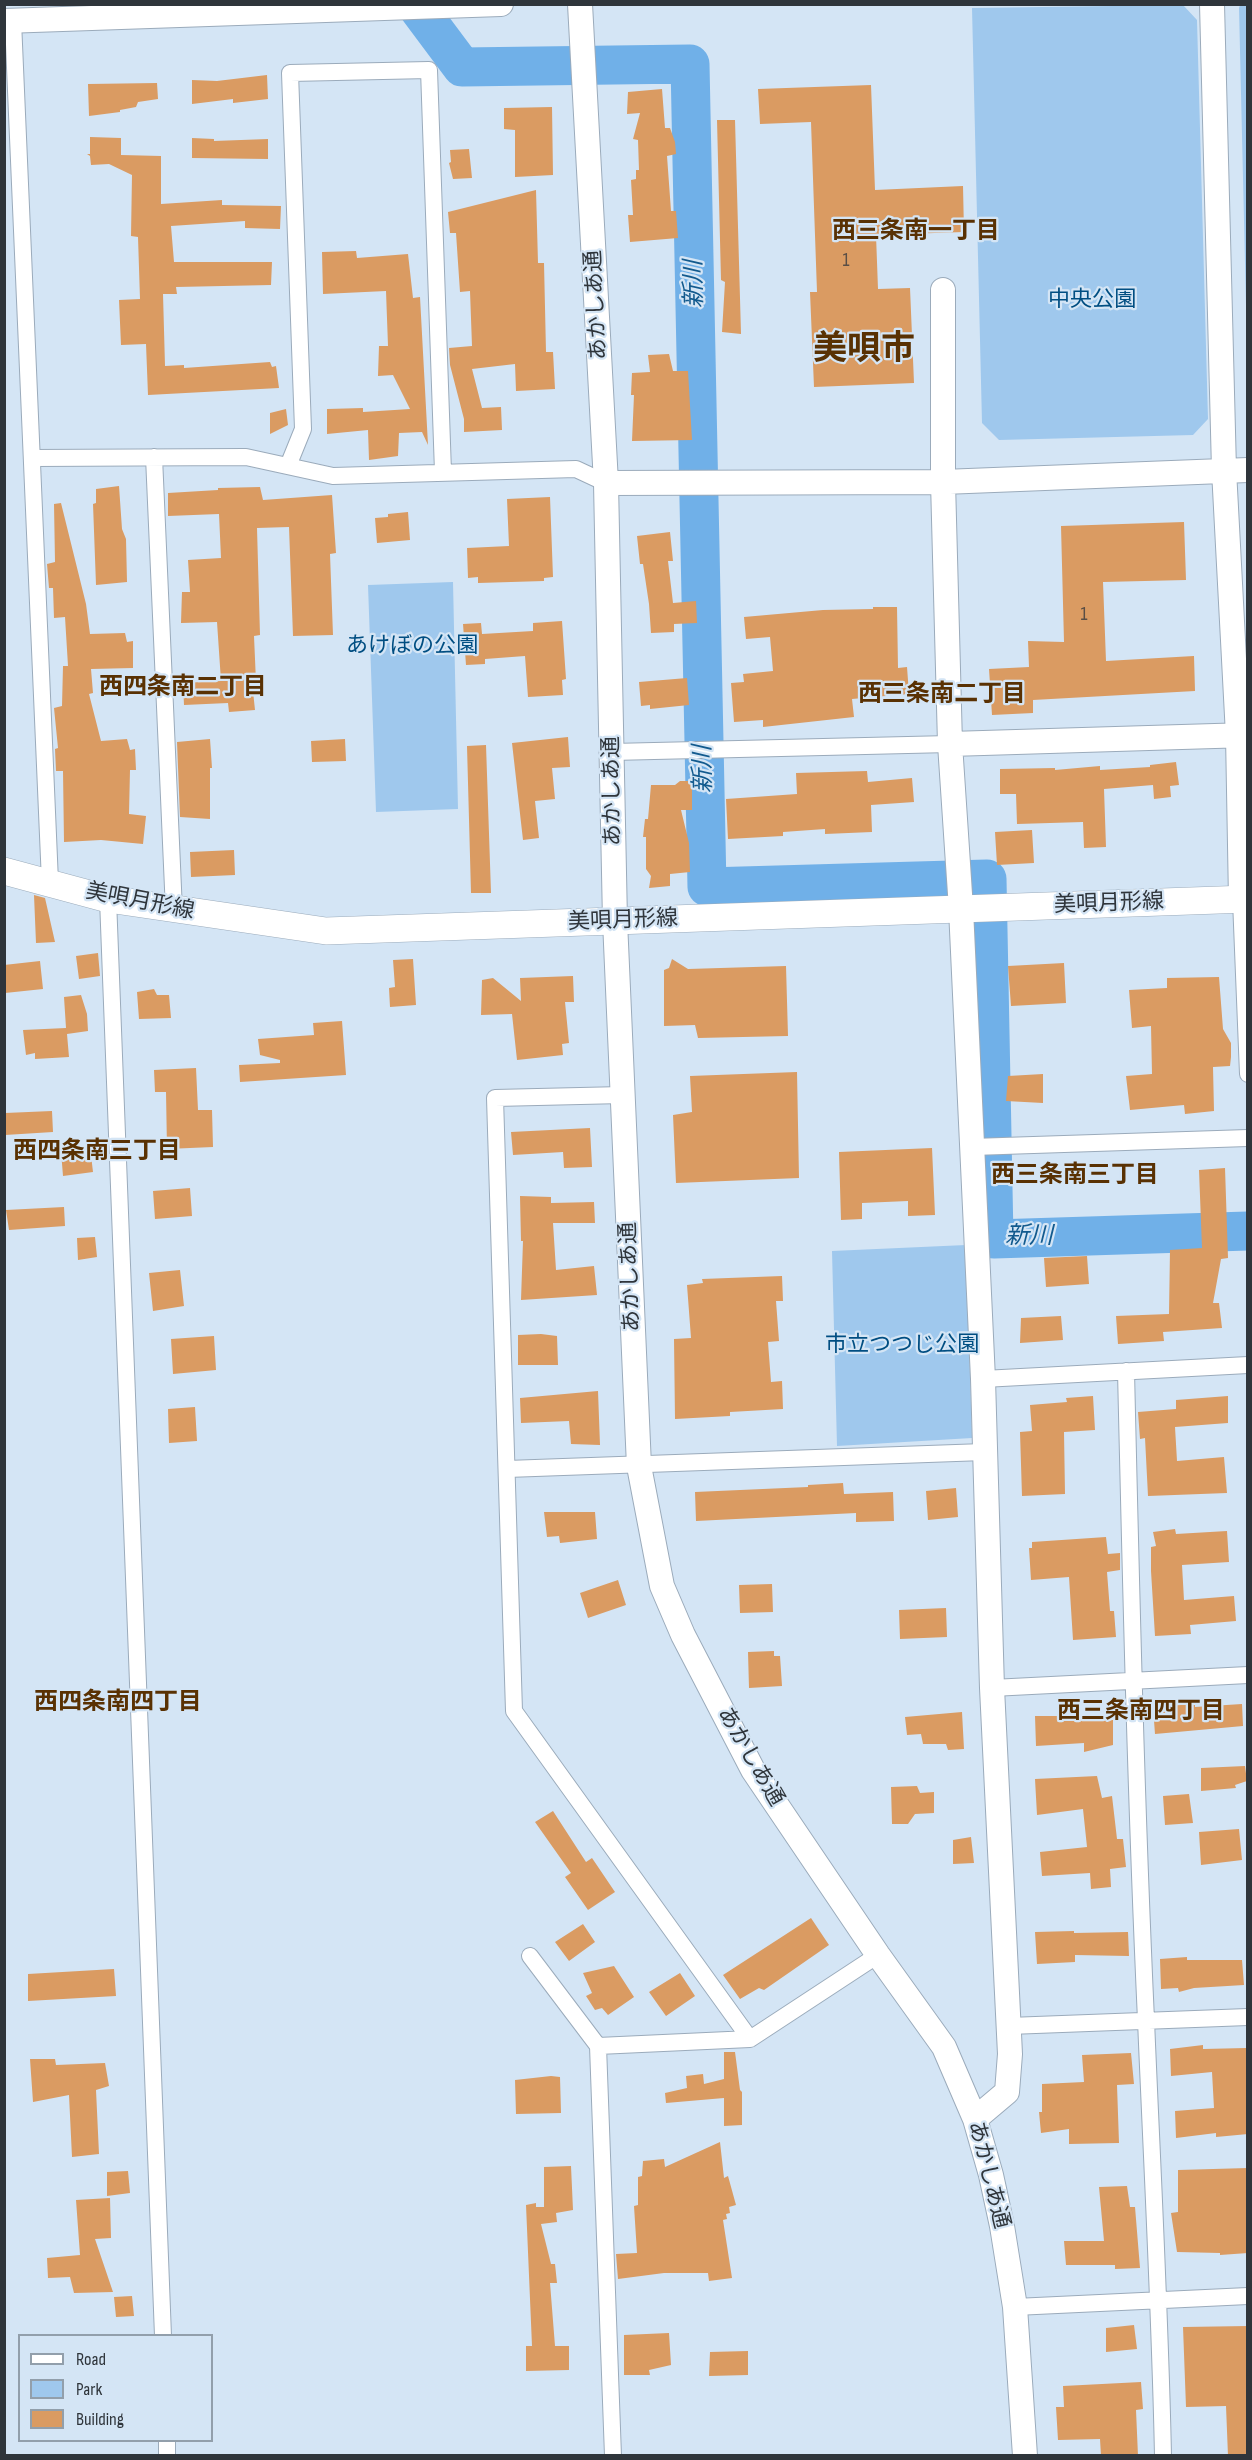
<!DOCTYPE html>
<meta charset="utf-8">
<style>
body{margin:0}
#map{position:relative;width:1252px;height:2460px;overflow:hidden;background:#d4e5f5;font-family:"Sofia Sans Condensed",sans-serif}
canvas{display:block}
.frame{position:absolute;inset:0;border:6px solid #2f353b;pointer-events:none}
.legend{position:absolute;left:18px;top:2334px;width:195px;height:108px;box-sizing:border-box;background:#d4e5f5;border:2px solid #929fab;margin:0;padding:8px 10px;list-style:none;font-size:18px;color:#2f353b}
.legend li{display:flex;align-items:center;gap:12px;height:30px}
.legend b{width:30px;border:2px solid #929fab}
</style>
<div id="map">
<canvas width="1252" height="2460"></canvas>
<div class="frame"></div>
<ul class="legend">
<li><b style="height:8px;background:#fff"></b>Road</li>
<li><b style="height:16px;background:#9fc8ed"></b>Park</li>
<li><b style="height:16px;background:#da9b62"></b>Building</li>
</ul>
</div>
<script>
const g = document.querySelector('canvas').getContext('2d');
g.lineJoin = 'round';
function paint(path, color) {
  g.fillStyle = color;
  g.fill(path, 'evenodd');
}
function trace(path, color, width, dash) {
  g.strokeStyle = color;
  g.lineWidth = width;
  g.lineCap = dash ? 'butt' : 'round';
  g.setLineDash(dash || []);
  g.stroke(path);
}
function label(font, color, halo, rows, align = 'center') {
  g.font = font + ' "Sofia Sans Condensed","Noto Sans JP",sans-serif';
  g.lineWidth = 4.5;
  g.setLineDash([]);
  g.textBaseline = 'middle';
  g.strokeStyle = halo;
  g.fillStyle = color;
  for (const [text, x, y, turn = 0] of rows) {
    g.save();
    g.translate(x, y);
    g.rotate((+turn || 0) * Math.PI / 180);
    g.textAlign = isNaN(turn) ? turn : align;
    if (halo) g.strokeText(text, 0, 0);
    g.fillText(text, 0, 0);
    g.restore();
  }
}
paint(new Path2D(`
 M1183 5 1197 20 1208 419 1193 435 999 440 982 423 972 8Z
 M1240 5H1248L1247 348 1239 8Z
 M453 582 458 809 376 812 368 585Z
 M966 1245 972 1438 837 1446 832 1251Z`), '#9fc8ed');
trace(new Path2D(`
 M415 4 462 67 690 64 707 887 987 879 994 1239 1248 1231`), '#70b0e8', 39);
paint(new Path2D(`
 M267 75 268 99 233 103V99L192 104V80L217 81Z
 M157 83 158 99 138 102 136 107 120 110V112L89 116 88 84Z
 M871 85 875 190 963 186 964 232 876 235 878 289 910 288 914 383 814 387 810 292H817L811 122 760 124 758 89Z
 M662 89 665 128H670L675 142 676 154 667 156 671 211H676L678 238 630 242 628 215H633L631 180 636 179V170H639L638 140 633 139 640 113 627 114 628 92Z
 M552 107 553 175 515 177V130L504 129V108Z
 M717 120H735L741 334 722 332 725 282 721 280Z
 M90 137 121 138V155L161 156V204L222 200V205L281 206 280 229 245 228V221L171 226 174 262H272L271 285 176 287 177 294H163L165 366 184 365V368L270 362 272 367 276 366 279 388 148 395 146 344 121 345 119 300 140 299 138 237 131 236 132 175 109 164 91 165 90 156 87 154H90Z
 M192 138 214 139V141L268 139V159L192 158Z
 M469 149 472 178 453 179 449 163 451 162 450 150Z
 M536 190 538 263H544L546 352H553L555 389 516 391 515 364 472 369 482 408 501 407 502 430 464 432V419L450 365 449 348 472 346 470 291 460 292 456 233H450L448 212Z
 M356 251 357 258 408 254 413 298 420 297 428 445 422 432 399 433 398 456 369 460 368 430 327 434V409L363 408V412L410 409 393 375 378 376 379 346H388L386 291 323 294 322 252Z
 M669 354 673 371H688L692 440 632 441 634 395H631L632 373 650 372 648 355Z
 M286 409 288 425 270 434V413Z
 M119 486 122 529 126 539 127 582 96 585 93 504 96 503V489Z
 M260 487 263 500 332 495 336 553 330 554 333 635 293 636 289 527 257 528 260 635 254 636 256 682H252L255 710 229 712 228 703 184 705 183 683 221 681 217 622 181 623 182 592H190L188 560 221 558 219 514 168 516V493L218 490V488Z
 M550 497 553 577 544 578V581L478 583V577L468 578 467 548 509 546 507 499Z
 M61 503 86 604 90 634 125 633 127 642 133 641V668L91 669 93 693 89 694 101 741 127 739 130 750 135 749 136 770H130L129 814 146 816 143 844 101 840 64 842 63 771H56L55 749 58 748 54 708 62 706 63 666H68L65 617 54 618 53 588H49L47 564 55 562 54 504Z
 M408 512 410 540 377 543 375 518 388 517V514Z
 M1184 522 1186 580 1103 582 1106 661 1194 656 1195 691 1033 700V713L992 715 989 669 1029 667 1028 641 1064 642 1061 526Z
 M670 532 673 561H668L673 603 696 601 697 623 674 624V632L651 633 649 604 643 564H640L637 536Z
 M873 607H897L898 668 907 667 909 694 852 699 854 717 763 727V720L734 722 731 683 744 682 743 674 773 671 770 637 746 639 744 617 823 610 873 609Z
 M562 621 566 679 562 680 563 695 528 697 525 656 485 659V664L466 665 463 624 481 623 482 634 533 631V623Z
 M687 678 689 705 650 709V705L641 706 639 682Z
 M568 737 570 767 552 768 555 799 535 801 539 838 523 840 512 743Z
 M210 739 212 768H210V819L180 817 177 742Z
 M345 739 346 761 312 762 311 741Z
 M486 745 491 893H471L467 746Z
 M1176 762 1179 785 1170 786 1171 797 1154 799 1153 785 1104 789 1106 847 1084 848 1083 822 1017 824 1016 794H1000V769L1055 768V770L1100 766V770L1150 767V765Z
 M867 771 868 782 912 778 914 802 871 805 872 832 825 834V829L783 832V836L728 839 726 799 797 794 796 773Z
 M680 781H692V810H681L689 843 690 872 670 874V886L649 888 651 876 646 869V837H643L645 819H648L651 785H675Z
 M1032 830 1034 863 997 865 995 832Z
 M234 850 235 875 191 877 190 852Z
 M34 895 45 898 55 942 36 943Z
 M98 953 100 976 79 979 76 956Z
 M413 959 416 1005 390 1007 389 988 395 987 393 960Z
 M672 959 688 969 786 966 788 1036 698 1038 695 1025 664 1026V970L669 968Z
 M40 961 43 989 5 993 4 965Z
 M1064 963 1066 1003 1011 1006 1008 966Z
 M573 976 574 1002H565L569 1043 562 1044 563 1055 517 1060 512 1014 481 1015 482 980 493 978 521 1001 520 978Z
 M1219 977 1223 1029 1231 1043V1057L1230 1066 1213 1067 1214 1111 1185 1114 1184 1105 1130 1110 1126 1076 1152 1074 1151 1026 1132 1028 1129 990 1167 988V978Z
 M154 989 157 995H169L171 1018 139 1019 137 992Z
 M81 995 87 1014 88 1031 67 1034 69 1057 35 1059V1053L26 1055 23 1030 66 1028 64 997Z
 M342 1021 346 1075 240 1082 239 1065 280 1063V1060L260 1055 258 1039 314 1035 313 1023Z
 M196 1068 198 1110H212L213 1147 167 1149 166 1092H155L154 1070Z
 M797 1072 799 1178 676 1183 673 1115 692 1112 690 1076Z
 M1043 1074V1103L1006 1101 1008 1076Z
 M52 1111 53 1132 5 1135V1113Z
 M590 1128 592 1167 564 1168 563 1152 513 1155 511 1132Z
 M90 1147 93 1172 63 1176 61 1151Z
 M932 1148 935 1215 908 1216V1201L862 1203V1219L841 1220 839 1152Z
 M1225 1168 1228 1258 1221 1259 1213 1303H1219L1222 1328 1163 1332 1164 1341 1118 1344 1116 1316 1169 1314 1170 1250 1202 1248 1199 1170Z
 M190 1188 192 1216 155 1219 153 1191Z
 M520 1196 551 1197V1203L594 1202 595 1223H553L556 1270 594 1266 597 1295 521 1300 523 1241H521Z
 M64 1207 65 1226 9 1230 6 1210Z
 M95 1237 97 1257 78 1260 77 1238Z
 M1087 1256 1089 1284 1046 1287 1044 1258Z
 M180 1270 184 1306 153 1311 149 1273Z
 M782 1276 783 1301H776L779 1341 768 1342 771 1382 782 1381 783 1409 730 1412V1416L675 1419 674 1339 691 1338 687 1285 703 1283 702 1279Z
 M1061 1316 1063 1340 1020 1343 1021 1318Z
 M541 1334 557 1336 558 1365H518V1335Z
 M214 1336 216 1370 173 1374 171 1339Z
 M598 1391 600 1445 571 1444 569 1421 521 1423 520 1398Z
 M1093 1396 1095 1430 1064 1432 1065 1494 1022 1496 1020 1432 1032 1431 1030 1405 1067 1402 1066 1398Z
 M1228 1396V1423L1175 1427 1177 1461 1224 1457 1227 1493 1148 1496 1145 1438 1140 1439 1138 1412 1176 1409V1400Z
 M195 1407 197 1441 169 1443 168 1409Z
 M843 1483 844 1494 893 1492 894 1521 856 1522V1513L696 1521 695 1492 808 1487V1485Z
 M956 1488 958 1517 928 1520 926 1491Z
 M544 1512H595L597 1539 560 1543 559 1536 547 1537Z
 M1175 1529 1176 1534 1227 1531 1229 1562 1182 1565 1184 1600 1234 1596 1236 1621 1190 1625 1191 1634 1155 1636 1151 1571V1547L1156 1546 1153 1532Z
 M1106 1537 1108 1554 1120 1553V1570L1107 1572 1110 1611H1114L1116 1637 1073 1640 1069 1577 1031 1580 1029 1548H1032V1542Z
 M618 1580 626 1605 588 1618 580 1593Z
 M772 1584 773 1612 740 1613 739 1585Z
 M946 1608 947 1637 900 1639 899 1610Z
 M774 1651V1656H780L782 1686 749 1688 748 1652Z
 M1195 1704V1707L1242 1704 1243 1726 1155 1734 1153 1707Z
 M962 1712 964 1749 948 1750 946 1744H923L921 1734 907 1735 905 1717Z
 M1035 1716H1093L1094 1720H1113V1745L1084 1752V1743L1036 1746Z
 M1245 1766 1247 1781 1235 1785 1236 1788 1201 1791V1768Z
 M1097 1776 1102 1798 1112 1796 1117 1839H1123L1126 1867 1110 1869 1111 1887 1091 1889 1090 1873 1042 1876 1040 1852 1087 1847 1083 1809 1037 1815 1035 1779Z
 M917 1786 920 1793 934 1792V1813L915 1814 908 1824H892L891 1787Z
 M1189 1794 1193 1823 1165 1825 1163 1796Z
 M553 1811 586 1862 592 1858 615 1892 588 1910 565 1877 571 1873 535 1822Z
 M1239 1829 1242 1860 1201 1865 1199 1832Z
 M971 1837 974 1863 953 1864V1840Z
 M811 1918 829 1945 764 1990 759 1988 740 1999 723 1975Z
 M583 1924 595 1942 569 1961 555 1942Z
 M1074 1931V1933L1128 1932 1129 1956 1075 1955V1962L1037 1964 1035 1932Z
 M1187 1957V1960H1242L1244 1985 1194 1988 1179 1992 1178 1988 1161 1989 1160 1959Z
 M614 1966 634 1997 608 2015 602 2008 595 2010 586 1996 592 1993 583 1973Z
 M114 1969 116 1996 28 2001V1974Z
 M680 1973 695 1996 666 2016 649 1992Z
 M1203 2045V2049L1246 2048 1248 2134 1216 2137V2133L1176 2138 1175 2111 1214 2108 1212 2072 1171 2076 1170 2049Z
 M724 2052H735L740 2090 742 2092V2125L724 2126V2098L666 2103 665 2093 687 2088 686 2076 703 2074 704 2084 724 2079Z
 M1131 2053 1134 2084 1117 2085 1119 2143 1069 2144V2129L1041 2133 1039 2112H1042V2084L1084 2082 1082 2055Z
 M30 2059H55L56 2065 105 2063 109 2086 96 2090 99 2154 72 2157 69 2095 33 2102Z
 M551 2076 560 2077 561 2113 516 2114 515 2080Z
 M720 2142 724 2178 728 2176 736 2205 729 2207 730 2213 726 2214 727 2219 723 2220 732 2278 709 2281 708 2273H664L618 2279 616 2254 637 2253 634 2206 638 2205V2177L642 2176 643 2161 664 2159 665 2167Z
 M571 2166 573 2210 556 2213 557 2222 541 2224 551 2264H555L557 2283H550L555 2346H569V2370L526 2371V2346H532L526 2205 536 2203V2207H544V2167Z
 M1248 2168V2253L1220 2255V2253L1177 2252 1171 2213 1178 2212V2170Z
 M128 2171 130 2193 107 2196V2172Z
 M1127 2186 1130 2207H1135L1140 2268 1115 2269V2265H1066L1064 2241H1104L1099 2187Z
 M110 2198 111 2238 95 2239 113 2292 74 2293 70 2277 48 2278 47 2258 80 2255 76 2200Z
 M132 2296 134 2316 116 2317 114 2297Z
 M1134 2325 1137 2349 1106 2352V2328Z
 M1248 2326V2455L1228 2456 1226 2406 1186 2407 1183 2327Z
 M669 2333 671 2365 649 2370 650 2375H624V2335Z
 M748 2351V2375L709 2376 710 2352Z
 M1141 2382 1143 2409 1136 2410 1138 2456H1101L1100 2439 1058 2440 1056 2407H1064L1063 2386Z`), '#da9b62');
const street = new Path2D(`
 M13 21 50 882
 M154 457 174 911
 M32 458 246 457 333 476 576 469 606 483
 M288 466 303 429 290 73 429 70 443 472
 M612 752 950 744
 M108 899 163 2336
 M1241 900 1248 1074
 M623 1095 495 1098 514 1711 750 2039 878 1955
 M972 1147 1248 1138
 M1126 1371C1131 1587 1136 1803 1146 2020 1152 2165 1160 2310 1163 2456
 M983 1379 1248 1365
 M507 1469 984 1452
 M992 1688 1248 1675
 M530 1956 598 2046 750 2039
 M1009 2026 1248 2017
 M598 2046 613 2456
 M1015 2307 1248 2296
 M167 2440V2456`);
const secondary = new Path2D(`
 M580 4 606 483 615 921 639 1466 662 1586 683 1635 753 1770 878 1955 944 2047 975 2119 991 2175 1002 2226 1015 2307 1025 2456
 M1212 4 1224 470 1238 735 1241 900
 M4 21 501 4
 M943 290V482L950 744 961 909 983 1379 992 1688 1010 2054 1007 2092 975 2119
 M606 483 943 482 1248 470
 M950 744 1248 735`);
const primary = new Path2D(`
 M4 871 108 899 326 931 1248 899`);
trace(street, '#9babbb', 18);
trace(secondary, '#9babbb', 26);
trace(primary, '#9babbb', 28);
trace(street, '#fff', 16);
trace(secondary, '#fff', 24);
trace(primary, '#fff', 27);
label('20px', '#5a4e45', null, [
 ["1",846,261],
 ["1",1084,615]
]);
label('22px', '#004e82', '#d4e5f5', [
 ["中央公園",1092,300],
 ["あけぼの公園",412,646],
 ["市立つつじ公園",902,1345]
]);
label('22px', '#2f353b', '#d4e5f5', [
 ["あかしあ通",597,305,-93],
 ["あかしあ通",613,791,-91],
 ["美唄月形線",140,902,11],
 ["美唄月形線",1109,904,-2],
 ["美唄月形線",623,921,-2],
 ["あかしあ通",631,1277,-92],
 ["あかしあ通",750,1757,60],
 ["あかしあ通",988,2175,76]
]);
label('bold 24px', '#593103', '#d4e5f5', [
 ["西三条南一丁目",916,232],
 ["西四条南二丁目",183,688],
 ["西三条南二丁目",942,695],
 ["西四条南三丁目",97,1152],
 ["西三条南三丁目",1075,1176],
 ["西四条南四丁目",118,1703],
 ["西三条南四丁目",1141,1712]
]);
label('italic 24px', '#125a8e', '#d4e5f5', [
 ["新川",695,284,-91],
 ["新川",704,769,-91],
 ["新川",1029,1237]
]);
label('bold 34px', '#593103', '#d4e5f5', [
 ["美唄市",864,350]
]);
</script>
